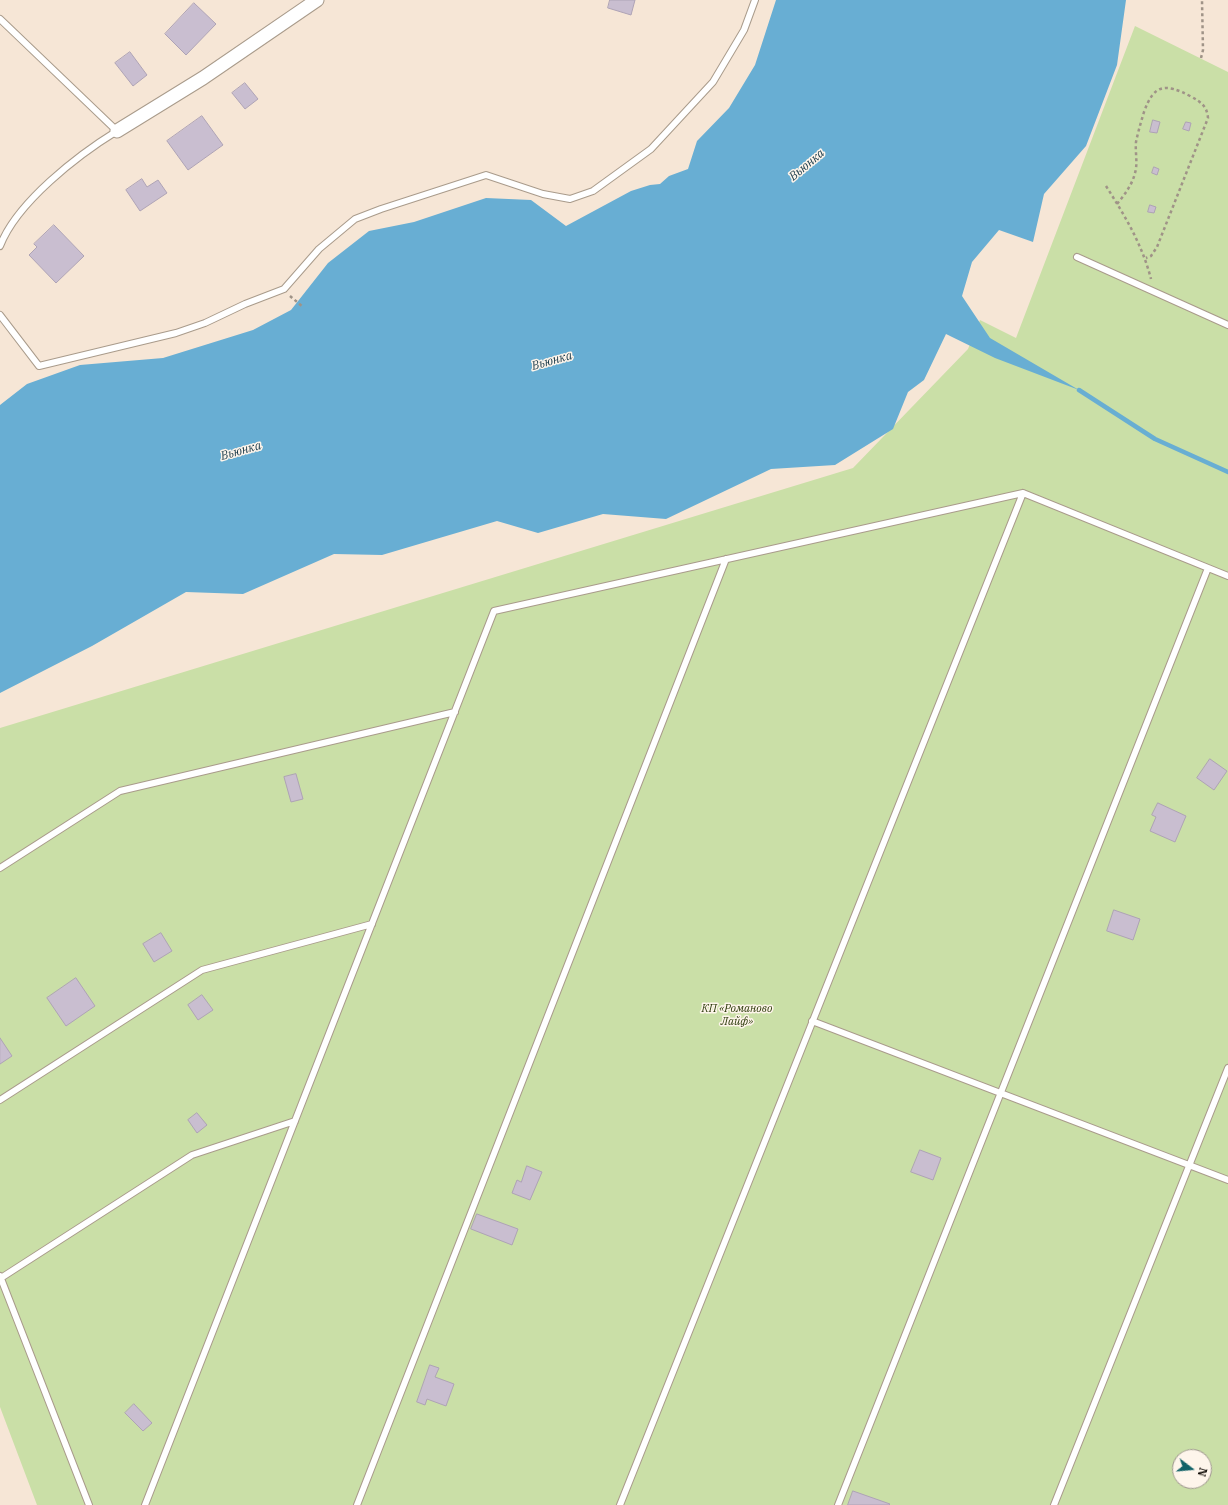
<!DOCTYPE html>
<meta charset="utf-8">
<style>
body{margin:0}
#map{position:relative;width:1228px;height:1505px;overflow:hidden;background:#f6e6d6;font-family:"IBM Plex Serif",serif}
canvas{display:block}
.north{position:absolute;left:1172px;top:1449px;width:40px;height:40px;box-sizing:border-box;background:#fef5eb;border:1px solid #9f978f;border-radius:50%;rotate:106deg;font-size:11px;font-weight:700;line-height:16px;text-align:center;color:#100b06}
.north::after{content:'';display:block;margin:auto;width:14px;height:18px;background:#116268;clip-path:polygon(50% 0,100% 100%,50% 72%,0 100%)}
</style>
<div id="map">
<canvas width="1228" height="1505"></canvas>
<div class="north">N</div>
</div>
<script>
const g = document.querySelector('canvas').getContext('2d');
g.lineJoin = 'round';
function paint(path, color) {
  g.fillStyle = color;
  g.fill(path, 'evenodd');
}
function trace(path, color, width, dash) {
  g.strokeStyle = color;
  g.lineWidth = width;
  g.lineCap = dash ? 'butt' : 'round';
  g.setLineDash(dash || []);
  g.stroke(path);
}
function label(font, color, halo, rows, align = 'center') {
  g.font = font + ' "IBM Plex Serif",serif';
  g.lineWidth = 3;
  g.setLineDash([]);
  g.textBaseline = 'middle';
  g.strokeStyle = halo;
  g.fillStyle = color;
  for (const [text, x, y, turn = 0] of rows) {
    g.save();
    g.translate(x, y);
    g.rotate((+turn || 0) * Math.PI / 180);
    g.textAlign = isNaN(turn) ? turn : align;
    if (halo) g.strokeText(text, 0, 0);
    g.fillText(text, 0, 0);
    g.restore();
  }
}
paint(new Path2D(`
 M1135 26 1228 72V1505H37L0 1407V728L853 468 968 349 980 320 1016 338ZM1180 1457H1204V1481H1180Z`), '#cadfa7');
paint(new Path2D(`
 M776 0H1126L1117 65 1086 146 1044 194 1033 242 999 230 972 262 962 296 990 338 1079 390 995 358 946 334 924 380 908 392 893 429 835 465 771 469 666 519 603 514 538 533 497 521 382 555 334 554 243 594 186 592 92 646 0 693V405L27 384 80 365 163 358 253 330 291 310 328 263 369 231 414 222 486 198 531 200 566 226 631 191 650 185 660 184 669 176 688 169 697 141 729 108 755 65Z`), '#68aed3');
trace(new Path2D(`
 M1079 390 1155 439 1228 472`), '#68aed3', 4.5);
const building = new Path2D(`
 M610 0H635L631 15 608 8Z
 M194 3 216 24 186 55 165 34Z
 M130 52 147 75 133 86 115 63Z
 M245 83 258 99 245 109 232 93Z
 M202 116 223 145 188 170 167 141Z
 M1153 120 1160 122 1157 133 1150 132Z
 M1186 122 1191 123 1189 131 1183 129Z
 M1154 167 1159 169 1157 175 1152 173Z
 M142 179 147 187 158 180 167 193 140 211 126 190Z
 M1150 205 1156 207 1154 213 1148 212Z
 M54 225 84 256 56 283 29 255 37 247 34 244Z
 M1210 759 1227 771 1214 790 1197 778Z
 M296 774 303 799 291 802 284 777Z
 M1158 803 1186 816 1175 842 1150 831 1156 817 1152 815Z
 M1114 910 1140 919 1133 940 1107 931Z
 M161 933 172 951 154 962 143 944Z
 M76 978 95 1006 66 1026 47 998Z
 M202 995 213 1010 198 1020 188 1005Z
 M0 1038 12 1056 0 1064Z
 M197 1113 207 1125 197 1133 188 1120Z
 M920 1150 941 1158 933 1180 911 1172Z
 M527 1166 542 1172 530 1200 512 1193 517 1180 521 1182Z
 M477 1214 518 1229 512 1245 471 1229Z
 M430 1365 439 1368 435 1377 454 1384 446 1406 427 1399 425 1405 417 1402Z
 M134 1404 152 1423 143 1431 125 1413Z
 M853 1491 890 1504 889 1505H848Z`);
paint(building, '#c9bed0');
trace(building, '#aea3b5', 1);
const service = new Path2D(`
 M0 19 117 131C78 155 17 202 0 246
 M1077 257 1228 325
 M0 315 39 366 176 333 205 323 245 304 284 289 319 249 355 219 381 209 486 175 543 194 570 199 593 191 651 149 713 82 744 30 755 0
 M0 868 120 791 455 712
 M812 1021 1228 1180
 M0 1100 202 970 372 924
 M0 1276 89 1505
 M1 1278 192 1155 295 1121
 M145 1505 494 611 1023 493
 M357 1505 726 559
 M620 1505 1023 493 1228 576
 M838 1505 1208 568
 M1054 1505 1228 1068`);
const minor = new Path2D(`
 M117 131 203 78 317 0`);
trace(service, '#a99b8b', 8);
trace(minor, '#a99b8b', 15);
trace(new Path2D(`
 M1201 58 1203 50 1202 0
 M1106 186C1125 216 1142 244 1151 279
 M1117 204C1125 194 1132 185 1135 173 1138 163 1135 152 1136 142 1138 132 1141 122 1144 112 1154 84 1165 83 1190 96 1201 102 1207 106 1208 118L1157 247 1151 256 1146 258
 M290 296 303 307`), '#9f9387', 2.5, [3, 3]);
trace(service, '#fff', 6);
trace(minor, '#fff', 13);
label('italic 11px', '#2b3909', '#fef5eb', [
 ["КП «Романово",737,1009],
 ["Лайф»",737,1022]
]);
label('italic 12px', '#1a3a4a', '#fef5eb', [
 ["Вьюнка",807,165,-40],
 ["Вьюнка",552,361,-16],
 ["Вьюнка",241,451,-16]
]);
</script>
